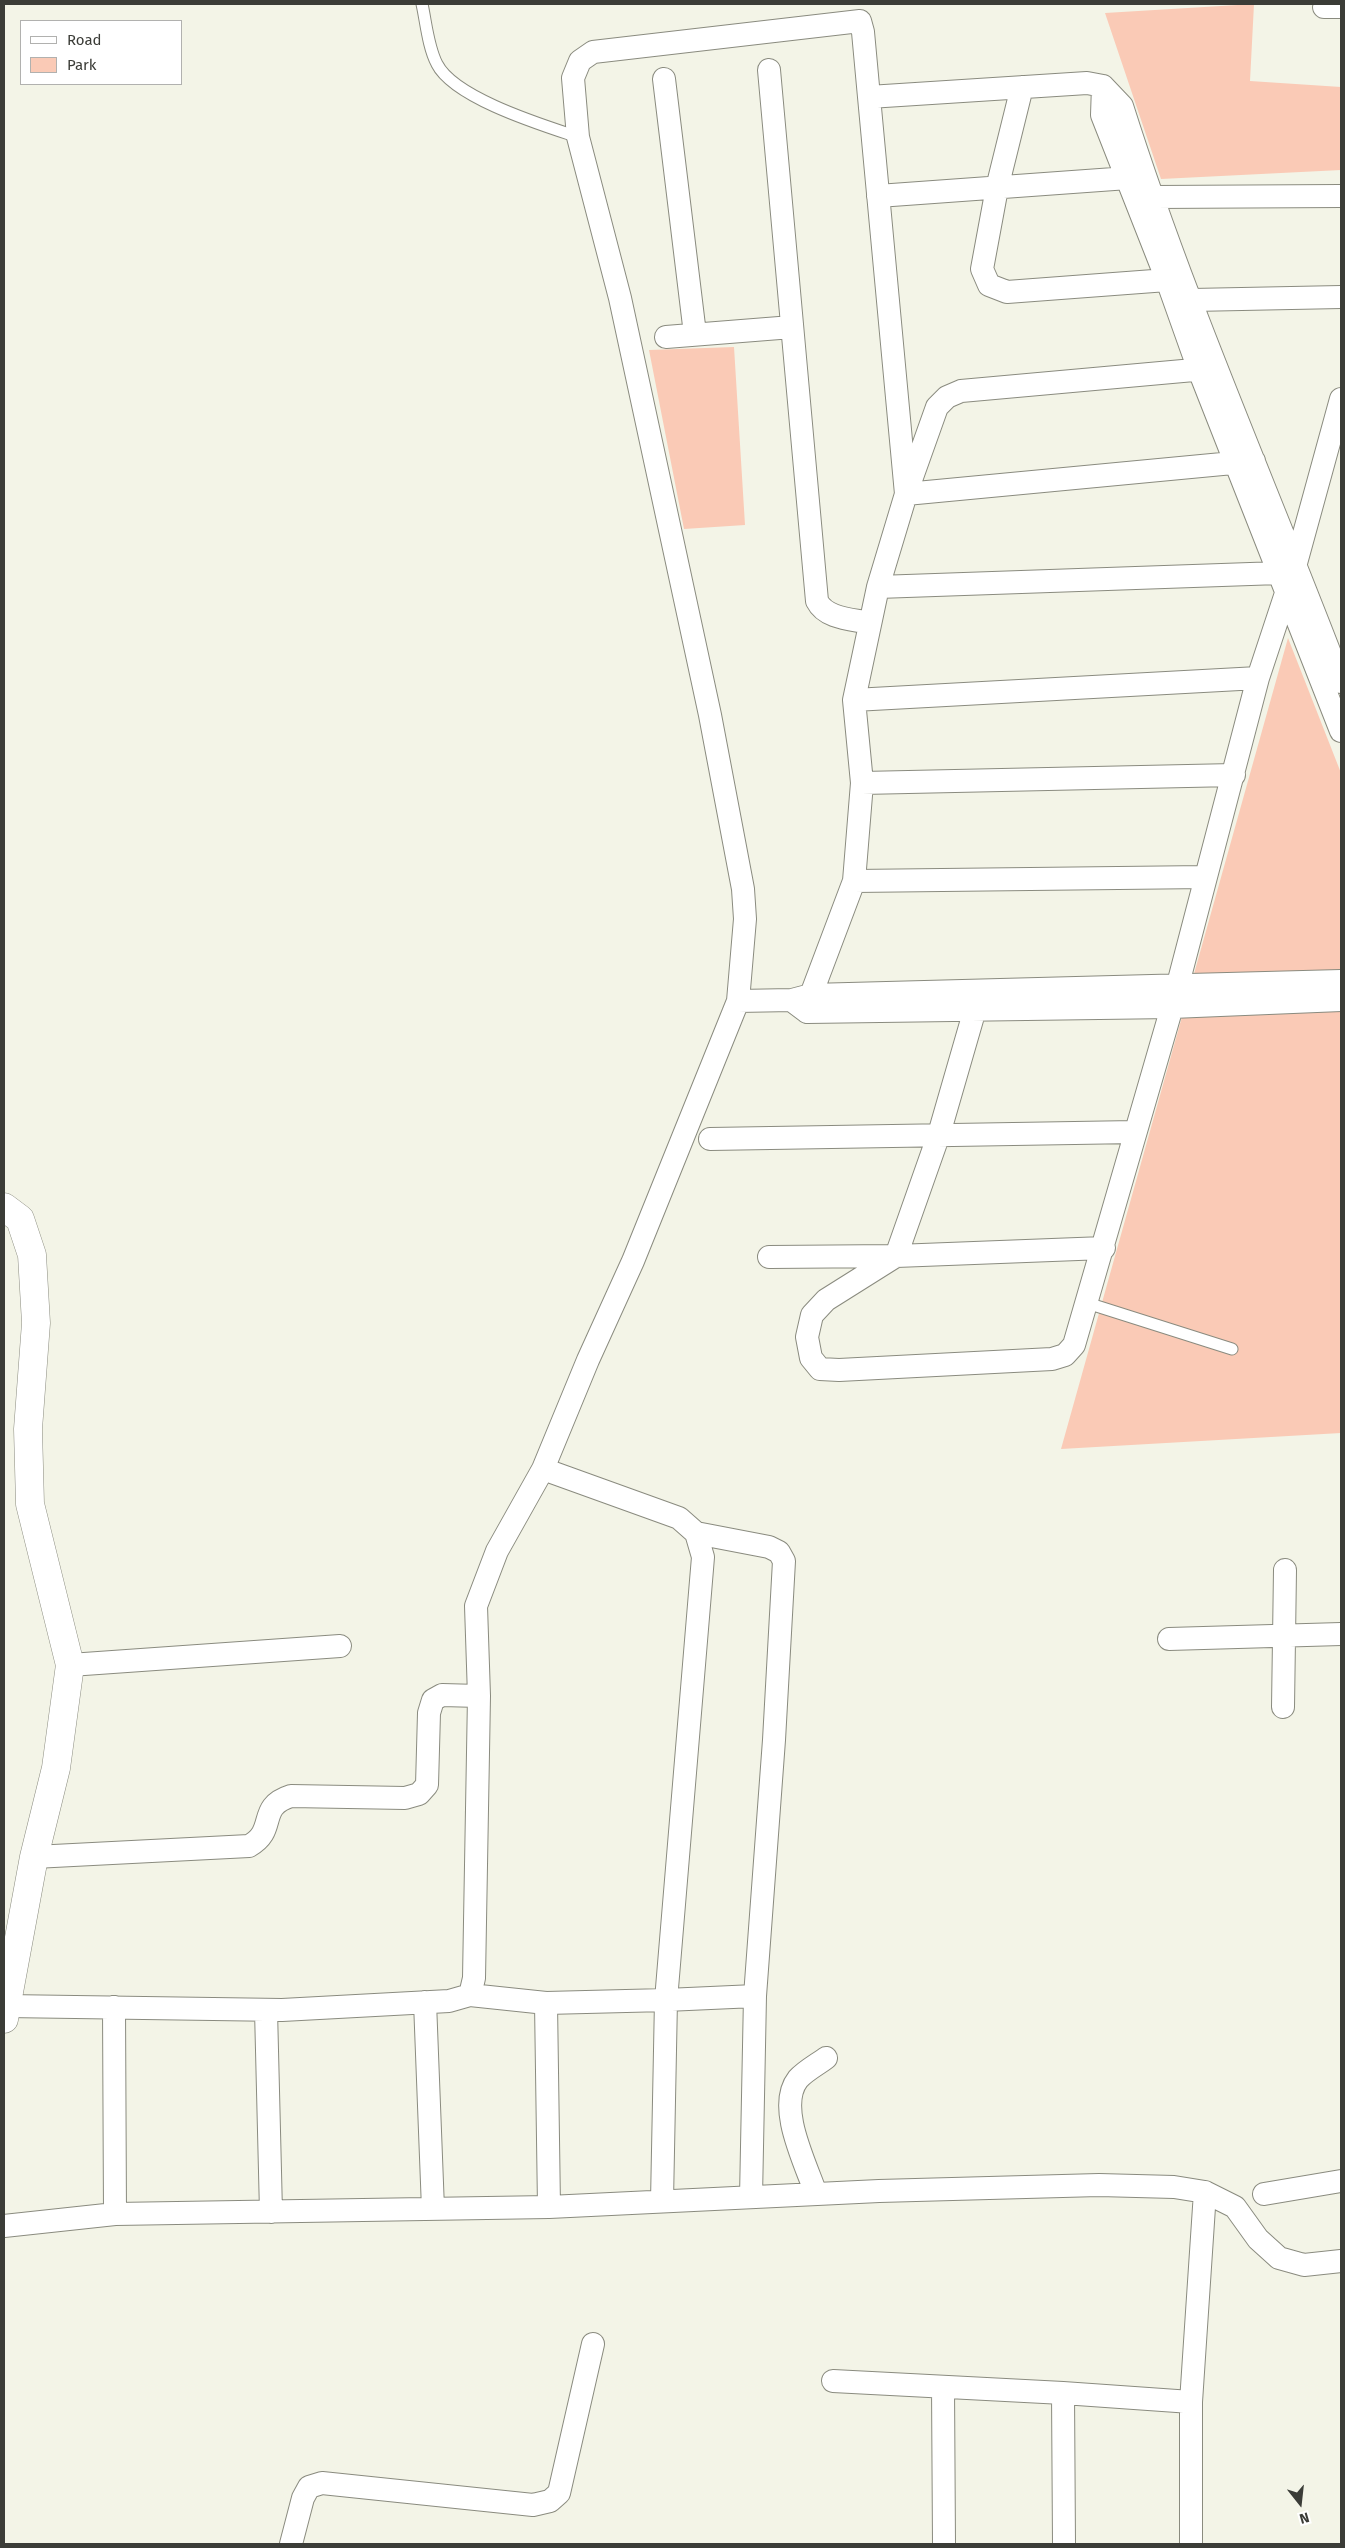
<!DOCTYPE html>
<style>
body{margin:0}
#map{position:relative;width:1345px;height:2548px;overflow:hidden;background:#f3f4e7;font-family:"Fira Sans",sans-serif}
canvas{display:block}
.frame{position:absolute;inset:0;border:5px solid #3b3c37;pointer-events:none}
.legend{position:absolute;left:20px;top:20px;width:162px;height:65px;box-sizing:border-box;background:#fff;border:1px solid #b1b1af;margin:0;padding:6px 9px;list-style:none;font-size:15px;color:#3b3c37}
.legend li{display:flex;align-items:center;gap:10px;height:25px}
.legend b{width:25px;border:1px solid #b1b1af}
.north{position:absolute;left:1275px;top:2478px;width:50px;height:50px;-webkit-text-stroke:4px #fff;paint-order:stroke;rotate:164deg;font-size:14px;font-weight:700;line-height:20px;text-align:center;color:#3b3c37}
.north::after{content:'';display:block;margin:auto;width:18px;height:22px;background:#3b3c37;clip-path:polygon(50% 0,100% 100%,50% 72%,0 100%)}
</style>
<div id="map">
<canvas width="1345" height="2548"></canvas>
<div class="frame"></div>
<ul class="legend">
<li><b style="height:6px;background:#fff"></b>Road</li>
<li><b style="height:14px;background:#facab6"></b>Park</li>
</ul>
<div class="north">N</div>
</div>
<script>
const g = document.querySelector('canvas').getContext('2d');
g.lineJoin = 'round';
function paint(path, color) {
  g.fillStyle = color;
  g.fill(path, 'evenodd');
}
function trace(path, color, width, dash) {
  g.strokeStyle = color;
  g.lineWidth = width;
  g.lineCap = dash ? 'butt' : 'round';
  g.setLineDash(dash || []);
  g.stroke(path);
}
paint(new Path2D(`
 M1254 4 1250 81 1341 87V170L1161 179 1105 13Z
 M734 347 745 525 684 529 649 350Z
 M1288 638 1341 773V1433L1061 1449Z`), '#facab6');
const service = new Path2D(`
 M422 4C426 22 428 47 437 64 454 98 542 125 578 137
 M1087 1303 1232 1349`);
const minor = new Path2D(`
 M1324 7H1341
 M769 70 817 601C826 619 852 619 870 623
 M664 79 695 334
 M1103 86 1102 115 1167 280 1199 370 1341 731
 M1022 87 997 188 982 269 989 285 1007 292 1167 280
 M878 196 1128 178
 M1154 197 1341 196
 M1192 300 1341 297
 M666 337 792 327
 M1216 368 961 391 947 397 937 407 906 494 1254 461
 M878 587 1279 573
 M854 700 1258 678
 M862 783 1234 775
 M854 881 1206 877
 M980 992 939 1134 896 1256 826 1300 812 1315 807 1337 811 1358 820 1369 839 1370 1052 1359 1065 1355 1074 1345 1172 1007 1258 678 1296 563 1341 399
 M738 1001 792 1000 811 995 1341 981
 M795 1003 807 1012 1172 1007 1341 1000
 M807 1012 811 995 854 881 862 783 854 700 878 587 906 494 869 97
 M710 1139 1135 1132
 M769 1257 896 1256 1104 1248
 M696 1533 769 1547 779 1552 784 1561 774 1740 755 1996 751 2197
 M1169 1639 1341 1634
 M70 1665 340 1646
 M1283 1707 1285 1570
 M34 1857 249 1846C278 1830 256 1807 291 1796L405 1798 419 1794 427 1785 429 1713 433 1700 442 1695 479 1696
 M470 1995 474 1978 479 1696 476 1606 497 1551 543 1469 588 1360 633 1261 738 1001 745 919 743 889 710 715 620 298 578 137 573 78 580 61 593 52 860 21 863 32 869 97 1087 83 1103 86 1122 106C1184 302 1268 490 1341 682
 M425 2002 433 2209
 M546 2003 549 2207
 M6 2006 282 2010 449 2001 470 1995 546 2003 666 2000 703 1557 696 1533 679 1518 543 1469
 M114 2007 115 2214
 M266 2010 271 2212
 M816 2194C806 2164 776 2107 798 2079 805 2071 818 2064 826 2058
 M1264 2194 1341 2181
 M662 2201 666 2000 755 1996
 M4 2226 115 2214 549 2207 879 2191 1099 2185 1174 2187 1205 2192 1235 2207 1258 2239 1279 2258 1304 2265 1341 2261
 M833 2381 1063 2393 1191 2402
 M943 2387 944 2544
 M1063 2393 1064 2544
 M291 2544 303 2498 309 2487 322 2483 533 2505 550 2501 559 2493 593 2344
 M1191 2544V2402L1205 2192`);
const tertiary = new Path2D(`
 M4 1207 20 1219 32 1255 36 1323 28 1429 30 1504 70 1665 56 1768 34 1857 4 2019`);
trace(service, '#8a8b7f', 13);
trace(minor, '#8a8b7f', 24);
trace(tertiary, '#8a8b7f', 29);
trace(service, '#fff', 11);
trace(minor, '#fff', 22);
trace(tertiary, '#fff', 28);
</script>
